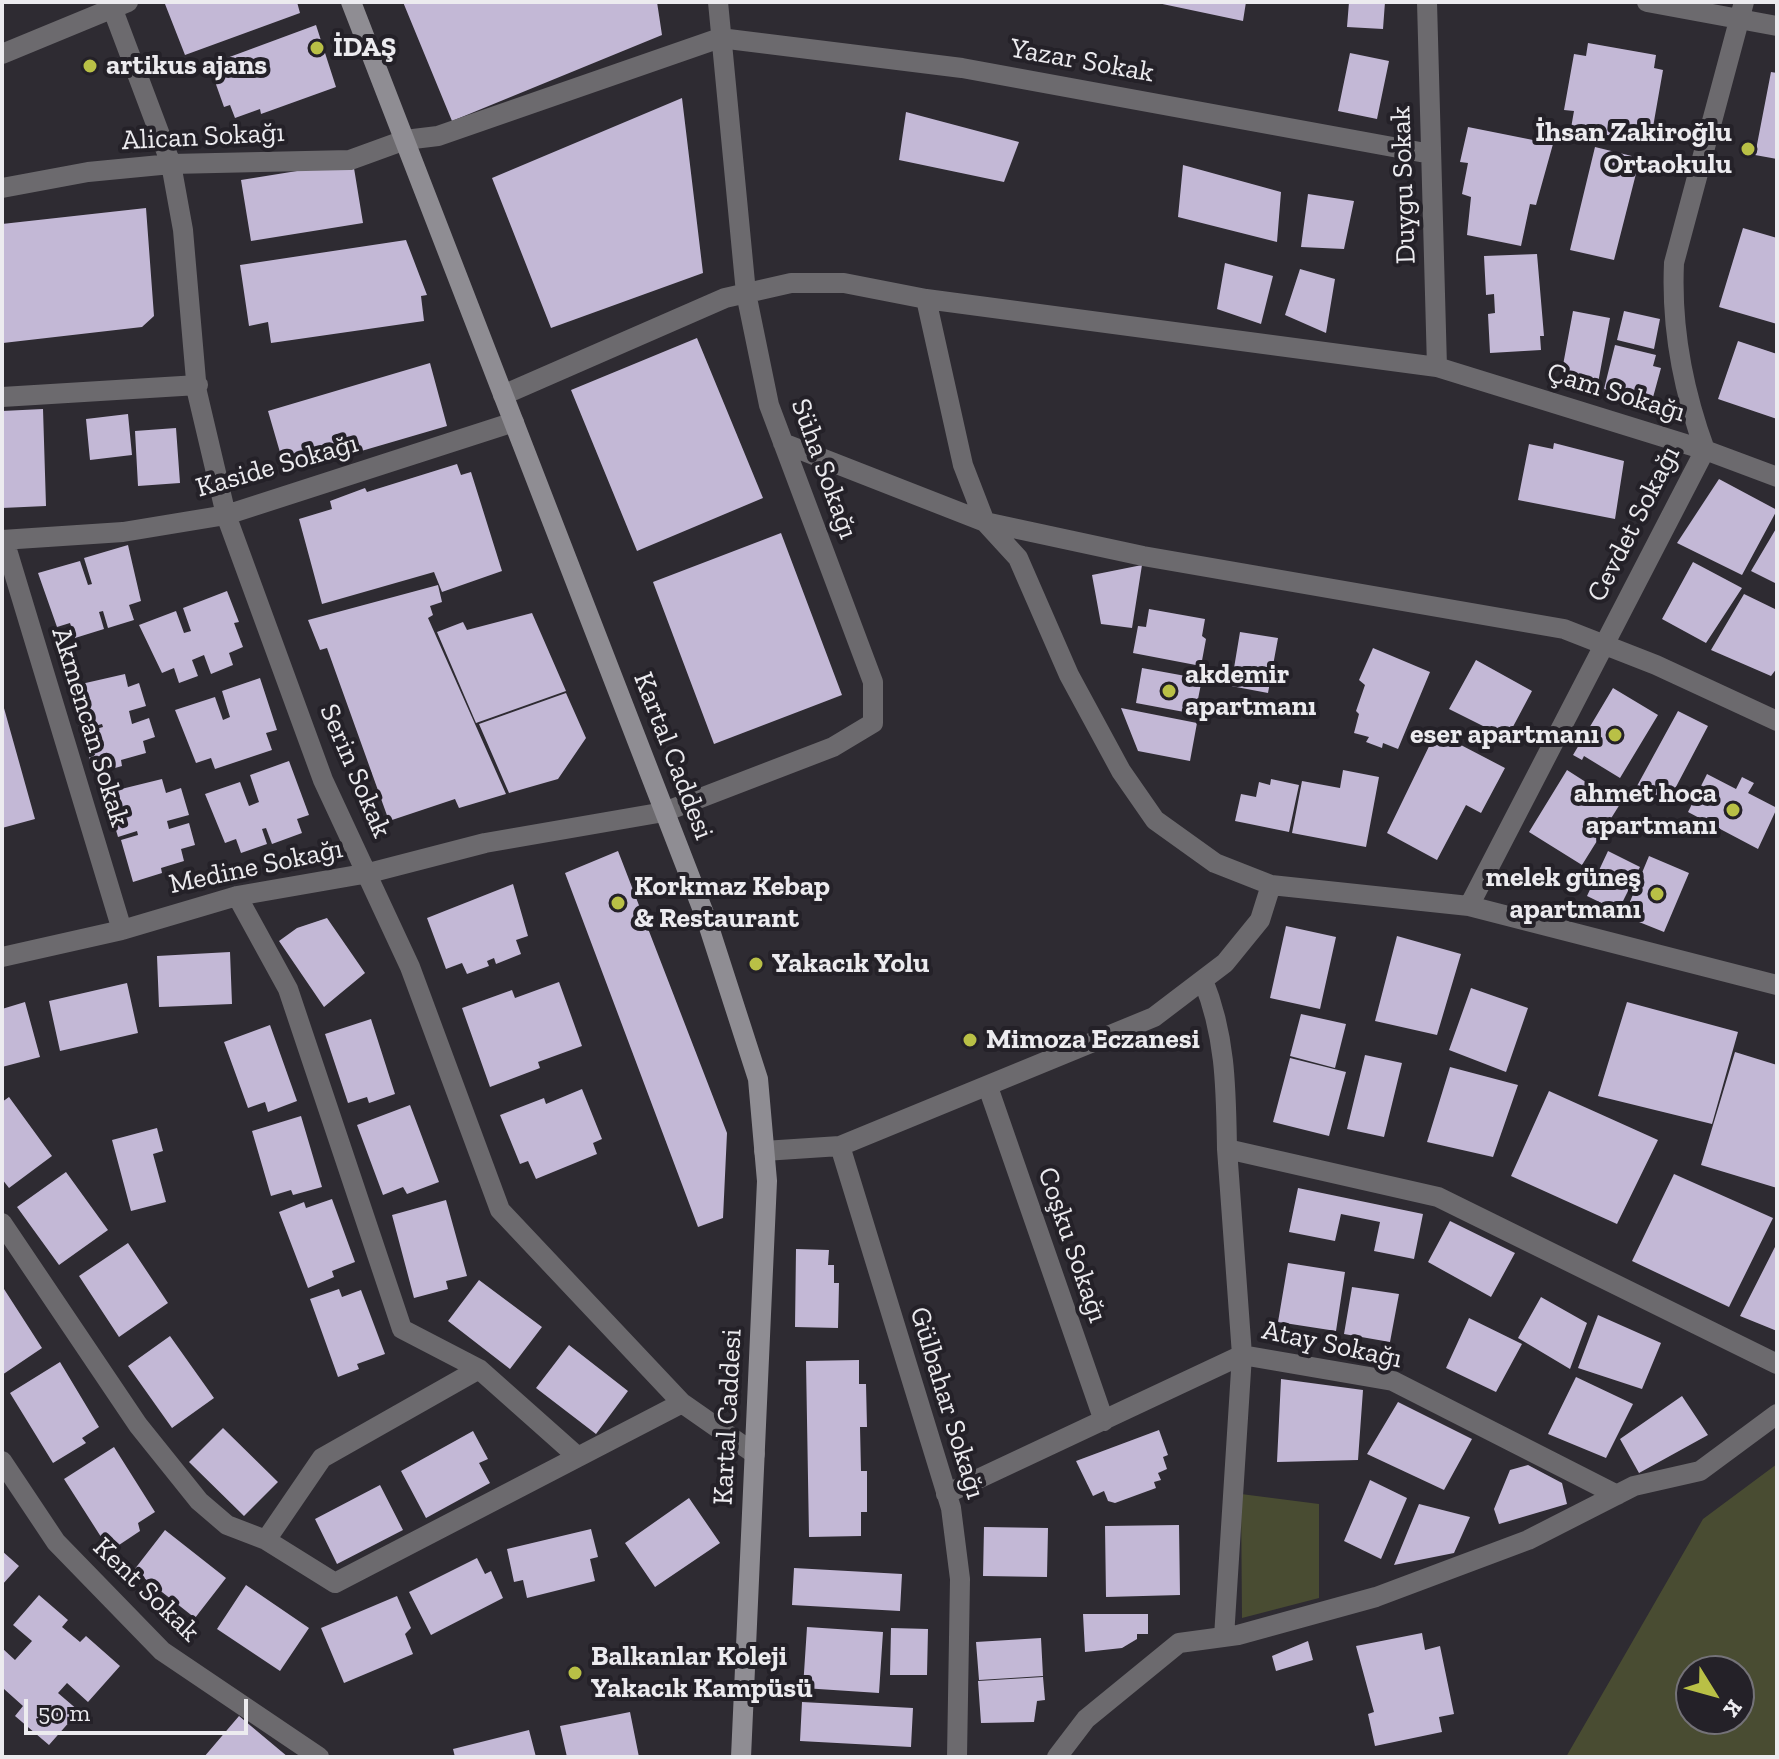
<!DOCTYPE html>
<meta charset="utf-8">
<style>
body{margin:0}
#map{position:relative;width:1779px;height:1759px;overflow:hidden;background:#2e2b32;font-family:"Zilla Slab",serif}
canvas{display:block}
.frame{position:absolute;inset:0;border:4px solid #ecebef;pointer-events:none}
.north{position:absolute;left:1675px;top:1655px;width:80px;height:80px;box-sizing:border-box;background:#242128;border:2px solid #747278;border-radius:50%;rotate:127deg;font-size:22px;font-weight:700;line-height:32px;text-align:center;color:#ecebef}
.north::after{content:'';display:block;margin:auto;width:28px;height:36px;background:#b9c046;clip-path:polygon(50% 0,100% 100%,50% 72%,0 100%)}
.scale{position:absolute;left:24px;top:1699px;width:224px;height:36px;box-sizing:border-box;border:4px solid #ecebef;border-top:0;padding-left:10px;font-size:24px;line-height:28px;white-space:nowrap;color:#ecebef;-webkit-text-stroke:6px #242128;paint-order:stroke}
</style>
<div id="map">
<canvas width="1779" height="1759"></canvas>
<div class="frame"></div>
<div class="north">K</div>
<div class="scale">50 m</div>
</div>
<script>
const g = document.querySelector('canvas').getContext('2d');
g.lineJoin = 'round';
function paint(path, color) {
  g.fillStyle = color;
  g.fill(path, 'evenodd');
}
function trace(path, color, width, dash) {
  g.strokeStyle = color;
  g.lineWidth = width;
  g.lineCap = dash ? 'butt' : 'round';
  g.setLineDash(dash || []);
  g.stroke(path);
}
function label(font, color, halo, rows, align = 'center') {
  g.font = font + ' "Zilla Slab",serif';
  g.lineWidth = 8;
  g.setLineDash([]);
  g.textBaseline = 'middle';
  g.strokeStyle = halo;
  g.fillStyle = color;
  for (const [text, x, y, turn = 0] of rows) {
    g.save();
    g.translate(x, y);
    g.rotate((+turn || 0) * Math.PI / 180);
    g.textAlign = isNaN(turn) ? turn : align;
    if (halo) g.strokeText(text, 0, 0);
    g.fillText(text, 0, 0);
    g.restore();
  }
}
paint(new Path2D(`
 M1777 1464V1757H1566L1703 1519ZM1691 1671H1739V1719H1691Z
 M1241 1494 1319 1504V1598L1242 1618Z`), '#494c32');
paint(new Path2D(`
 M169 2H297L300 13 185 55 165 4Z
 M403 2H657L662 35 452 121Z
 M1153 2H1246L1243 21Z
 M1349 2H1385L1383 29 1347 27Z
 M316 25 336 87 261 114 260 109 235 118 230 105 224 107 213 76 220 74 216 62Z
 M1588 43 1656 55 1654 68 1663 70 1653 127 1642 125 1639 141 1571 128 1574 111 1564 110 1574 54 1586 56Z
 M1350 53 1389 61 1377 119 1338 111Z
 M1771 72 1777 73V159L1755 155Z
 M682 98 703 273 551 328 492 178Z
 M906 112 1019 142 1004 182 899 160Z
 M1468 127 1553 144 1536 205 1530 204 1521 246 1467 235 1471 197 1462 194 1468 163 1460 162Z
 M1595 147 1640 158 1614 260 1570 250Z
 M353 162 363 223 251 241 241 180Z
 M1183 165 1281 192 1277 242 1178 217Z
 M1308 194 1354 201 1344 249 1301 247Z
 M146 208 154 316 142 327 3 343 2 224Z
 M1743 228 1777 238V324L1719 307Z
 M406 240 427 295 421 296 424 321 271 343 268 322 249 326 240 265Z
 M1537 254 1544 336H1540L1541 350 1490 353 1488 314 1495 313 1494 294 1486 295 1484 256Z
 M1225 263 1273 276 1261 324 1217 309Z
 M1300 269 1335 279 1326 333 1285 315Z
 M1573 311 1610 318 1598 383 1561 376Z
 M1624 311 1660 319 1654 349 1617 340Z
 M697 338 763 498 637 551 571 390Z
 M1738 341 1777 354V419L1718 399Z
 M1615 345 1656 355 1653 366 1661 368 1652 401 1604 389Z
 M430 363 447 426 286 473 268 411Z
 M43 409 46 506 2 508V411Z
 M128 414 132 455 90 460 86 419Z
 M176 428 180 483 138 486 135 431Z
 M1554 443 1624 461 1615 519 1518 500 1529 444 1553 449Z
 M457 464 461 475 471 472 502 571 442 592 434 572 322 604 299 519 332 509 330 501 365 488 367 492Z
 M1719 479 1777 510 1742 575 1677 543Z
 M1777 527V584L1751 571Z
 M781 533 842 695 714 744 653 582Z
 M128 545 141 601 129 605 134 620 108 628 103 611 99 612 104 629 75 638 70 623 57 627 38 573 80 561 88 585 92 584 84 558Z
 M1693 562 1742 588 1706 643 1662 619Z
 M1142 565 1132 628 1101 624 1092 575Z
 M438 585 442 602 430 606 433 615 428 618 506 794 459 808 455 799 389 821 327 648 320 650 308 620Z
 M227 591 239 622 234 623 243 647 229 653 233 665 211 674 204 655 192 660 198 676 179 683 174 668 162 673 139 625 176 611 184 633 191 631 183 608Z
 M1744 594 1777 610V668L1771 676 1711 650Z
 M1149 609 1205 619 1202 636 1206 639 1201 666 1133 653 1138 626 1146 627Z
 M532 613 566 691 476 723 437 632 463 622 467 630Z
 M1240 632 1278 638 1268 693 1231 686Z
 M1373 648 1430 672 1398 749 1383 743 1382 748 1366 742 1369 737 1354 733 1359 714 1356 711 1365 685 1359 680Z
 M1476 660 1532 691 1507 738 1449 709Z
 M1142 668 1202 679 1195 714 1136 703Z
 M125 674 128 687 139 683 146 706 129 711 132 724 149 718 155 737 143 741 146 753 121 760 122 766 94 774 82 733 103 727 102 724 80 730 68 687Z
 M260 678 277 730 266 733 272 750 215 769 211 758 196 763 175 710 215 697 223 720 230 717 222 691Z
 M1613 688 1658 715 1620 778 1584 756 1582 760 1573 755Z
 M566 693 586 738 558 779 509 793 479 724Z
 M2 701 35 819 2 828Z
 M1121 708 1197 723 1190 761 1138 751Z
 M1678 711 1708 726 1668 802 1637 786Z
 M1436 732 1505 768 1481 813 1466 805 1437 860 1387 833Z
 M289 761 309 815 297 819 302 833 272 844 266 828 262 829 267 844 241 853 236 839 225 843 205 794 240 782 249 806 259 802 250 775Z
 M1343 770 1379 777 1366 847 1292 833 1302 781 1340 788Z
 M1567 770 1620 804 1582 865 1529 832Z
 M1707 774 1736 789 1742 777 1754 783 1748 793 1777 808 1758 849 1688 812Z
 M162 779 166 793 181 788 189 815 167 821 169 829 189 823 195 845 181 849 184 861 161 868 162 873 133 882 121 840 138 835 137 831 118 837 105 793Z
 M1271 779 1299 785 1289 832 1235 821 1241 794 1256 797 1259 782 1270 785Z
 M618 851 727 1133 723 1218 698 1227 565 873Z
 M1608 851 1640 867 1618 911 1587 896Z
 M1649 856 1689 873 1664 932 1624 916Z
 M513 884 528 936 516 940 521 954 496 964 494 958 487 961 489 966 467 974 462 963 446 969 427 918Z
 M327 918 365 973 324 1007 279 941 297 928Z
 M1286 926 1336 937 1320 1009 1270 998Z
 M1397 936 1461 954 1437 1035 1375 1021Z
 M230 952 232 1004 159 1007 157 956Z
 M559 982 582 1046 538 1062 540 1068 490 1087 462 1008 512 990 515 998Z
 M127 983 138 1033 60 1051 49 1001Z
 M1471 988 1528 1008 1506 1072 1449 1050Z
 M25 1002 40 1057 2 1067V1009Z
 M1627 1002 1738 1032 1712 1124 1598 1096Z
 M1301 1014 1346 1024 1335 1068 1290 1056Z
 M371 1019 395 1094 369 1103 367 1097 348 1103 325 1034Z
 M270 1025 297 1101 268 1112 265 1102 248 1108 224 1042Z
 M1735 1052 1777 1065V1188L1701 1165Z
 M1365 1055 1402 1063 1384 1137 1347 1129Z
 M1290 1058 1346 1072 1329 1136 1273 1122Z
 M1450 1067 1518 1085 1493 1157 1427 1142Z
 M582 1089 602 1139 593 1143 597 1154 536 1179 528 1161 520 1164 500 1115 544 1098 546 1104Z
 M1549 1091 1658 1140 1617 1224 1511 1176Z
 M9 1097 52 1156 9 1188 2 1179V1102Z
 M410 1105 439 1182 407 1194 403 1187 383 1195 357 1125Z
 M301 1116 322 1187 293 1195 291 1190 271 1196 252 1131Z
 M157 1128 163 1151 153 1154 166 1202 131 1211 112 1140Z
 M66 1172 108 1230 59 1265 17 1207Z
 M1674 1174 1773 1218 1729 1307 1632 1261Z
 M1298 1188 1423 1214 1414 1259 1374 1251 1380 1222 1341 1214 1335 1241 1289 1232Z
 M332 1199 355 1262 332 1271 334 1277 308 1288 279 1212 304 1202 306 1208Z
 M446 1200 467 1276 446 1281 448 1289 414 1298 392 1215Z
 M1450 1221 1515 1253 1491 1297 1428 1262Z
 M128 1243 168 1303 119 1337 79 1276Z
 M1777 1243V1331L1740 1316Z
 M796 1249 829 1250 828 1265H834V1283H839L838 1328 795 1327Z
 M1288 1263 1345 1272 1336 1331 1278 1322Z
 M479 1280 542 1327 510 1369 448 1321Z
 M1352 1287 1399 1294 1390 1342 1344 1334Z
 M4 1289 42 1348 2 1375V1290Z
 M339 1289 342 1297 361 1290 385 1354 357 1364 359 1369 338 1377 310 1299Z
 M1541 1297 1587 1323 1570 1369 1518 1338Z
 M1598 1315 1661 1343 1642 1389 1578 1368Z
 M1469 1318 1522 1344 1496 1392 1446 1368Z
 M170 1336 214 1398 172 1428 128 1366Z
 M569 1345 628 1391 596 1434 536 1388Z
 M859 1360V1384H866L867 1427H860L861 1471H867V1512H861V1536L809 1537 806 1361Z
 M60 1362 99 1427 82 1438 86 1443 53 1463 10 1393Z
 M1576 1377 1633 1404 1606 1458 1548 1434Z
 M1281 1379 1363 1390 1358 1460 1277 1462Z
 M1682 1396 1708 1435 1639 1473 1620 1439Z
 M1398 1402 1472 1439 1444 1490 1367 1454Z
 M223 1428 278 1482 244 1516 189 1462Z
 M1159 1430 1168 1455 1163 1457 1167 1469 1158 1473 1161 1480 1154 1482 1156 1488 1115 1503 1108 1501 1104 1491 1093 1496 1076 1461Z
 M473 1431 488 1459 479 1463 490 1483 426 1518 401 1471Z
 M114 1447 155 1512 138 1523 140 1531 110 1551 64 1479Z
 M1528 1465 1562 1483 1567 1504 1499 1524 1494 1509 1510 1470Z
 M1370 1480 1407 1498 1381 1559 1344 1541Z
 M380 1485 403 1530 337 1564 315 1519Z
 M689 1498 720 1543 655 1587 625 1543Z
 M1419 1504 1470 1517 1454 1553 1394 1565Z
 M1179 1525 1180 1595 1106 1597 1105 1526Z
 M984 1527 1048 1528 1047 1577 983 1576Z
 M591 1529 598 1557 590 1559 595 1581 527 1598 523 1580 514 1582 507 1549Z
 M165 1530 226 1578 195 1618 134 1570Z
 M2 1551 19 1566 2 1585Z
 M477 1558 485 1574 491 1571 503 1598 431 1635 409 1592Z
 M794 1568 902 1574 900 1611 792 1605Z
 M246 1585 309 1628 280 1671 217 1629Z
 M39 1595 68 1620 62 1627 80 1642 86 1636 120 1666 88 1702 67 1683 58 1693 79 1711 49 1745 15 1716 23 1706 4 1689 2 1692V1648L15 1660 32 1641 13 1625Z
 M397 1596 411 1628 405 1634 413 1654 344 1683 321 1628Z
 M1083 1614H1148V1634H1137V1639L1122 1648 1085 1652Z
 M807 1627 883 1632 879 1693 803 1688Z
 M891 1628 928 1629 927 1675H890Z
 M1422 1633 1425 1650 1440 1646 1454 1714 1439 1717 1442 1732 1375 1746 1368 1714 1374 1712 1356 1646Z
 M1041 1638 1043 1676 979 1680 976 1642Z
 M1308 1641 1313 1660 1276 1671 1272 1656Z
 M1043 1677 1045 1700 1037 1701 1034 1722 981 1723 978 1681Z
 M802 1702 913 1708 911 1747 800 1741Z
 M630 1712 639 1757H567L560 1726Z
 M239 1716 288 1757H204Z
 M529 1730 536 1757H455L453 1749Z`), '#c3b8d6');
trace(new Path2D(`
 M110 2 171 164 183 230 197 392 226 515 323 780 410 967 500 1210 682 1403 755 1454
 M1427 2 1437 367
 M1647 2 1777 26
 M2 54 128 2
 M2 188 88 172 171 164 350 160 405 140 438 136 720 38 962 68 1431 154
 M503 395 725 298 791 283H844L926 299
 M2 397 198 385
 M783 443 985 522 1143 556 1564 629 1656 665 1777 721
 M1777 477 1705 450 1437 367 926 299 963 465 985 522 1018 558 1069 675 1121 771 1155 820 1215 863 1271 885 1469 906 1777 985
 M2 540 123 532 226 515 514 422
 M4 540 122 930
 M237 896 288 989 402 1329 479 1369 578 1457
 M1469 906 1705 450C1683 390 1671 328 1674 263L1744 2
 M2 957 122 930 237 896 369 873 485 843 664 812 833 747 873 723V682L769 405 746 293 718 2
 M1203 980C1226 1036 1226 1090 1227 1149
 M988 1087 1104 1421
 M840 1146 1154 1017 1225 963 1260 920 1271 885
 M764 1151 840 1146 951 1508 960 1579 957 1757
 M2 1223 138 1425 199 1501 227 1525 266 1540 335 1583 682 1403
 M2 1461 56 1542 162 1651 319 1757
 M946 1494 1242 1355 1393 1381 1617 1495
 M266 1540 322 1458 479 1369
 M1224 1637 1242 1355 1227 1149 1438 1197 1777 1364
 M1057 1757 1086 1719 1179 1643 1238 1635 1376 1597 1528 1540 1634 1486 1700 1471 1777 1414`), '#6c6a6e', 20);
trace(new Path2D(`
 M351 2 707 921 758 1079 767 1181 741 1757`), '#8f8d93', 20);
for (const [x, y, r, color] of [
 [317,48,8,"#b9c046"],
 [90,66,8,"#b9c046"],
 [1748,149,8,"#b9c046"],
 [1169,691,8,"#b9c046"],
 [1615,735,8,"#b9c046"],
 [1733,810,8,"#b9c046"],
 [1657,894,8,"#b9c046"],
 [618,903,8,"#b9c046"],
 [756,964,8,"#b9c046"],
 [970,1040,8,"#b9c046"],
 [575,1673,8,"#b9c046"]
]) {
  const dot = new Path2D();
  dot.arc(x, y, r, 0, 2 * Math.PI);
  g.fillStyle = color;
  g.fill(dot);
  trace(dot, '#242128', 3);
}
label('bold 28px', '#ecebef', '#242128', [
 ["İDAŞ",333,48],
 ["artikus ajans",106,66],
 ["İhsan Zakiroğlu",1732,133,"right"],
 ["Ortaokulu",1732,165,"right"],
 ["akdemir",1185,675],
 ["apartmanı",1185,707],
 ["eser apartmanı",1599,735,"right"],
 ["ahmet hoca",1717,794,"right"],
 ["apartmanı",1717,826,"right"],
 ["melek güneş",1641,878,"right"],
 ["apartmanı",1641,910,"right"],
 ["Korkmaz Kebap",634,887],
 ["& Restaurant",634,919],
 ["Yakacık Yolu",772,964],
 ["Mimoza Eczanesi",986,1040],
 ["Balkanlar Koleji",591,1657],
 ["Yakacık Kampüsü",591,1689]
], 'left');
label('28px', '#ecebef', '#242128', [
 ["Yazar Sokak",1082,61,10],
 ["Alican Sokağı",203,137,-3],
 ["Duygu Sokak",1404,185,-92],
 ["Çam Sokağı",1616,393,17],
 ["Kaside Sokağı",277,466,-16],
 ["Süha Sokağı",824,469,70],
 ["Cevdet Sokağı",1634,524,-63],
 ["Akmencan Sokak",90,727,73],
 ["Kartal Caddesi",673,756,69],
 ["Serin Sokak",355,771,67],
 ["Medine Sokağı",256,867,-12],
 ["Coşku Sokağı",1072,1245,71],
 ["Atay Sokağı",1332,1345,12],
 ["Gülbahar Sokağı",947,1403,73],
 ["Kartal Caddesi",728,1417,-87],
 ["Kent Sokak",146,1590,44]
]);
</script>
